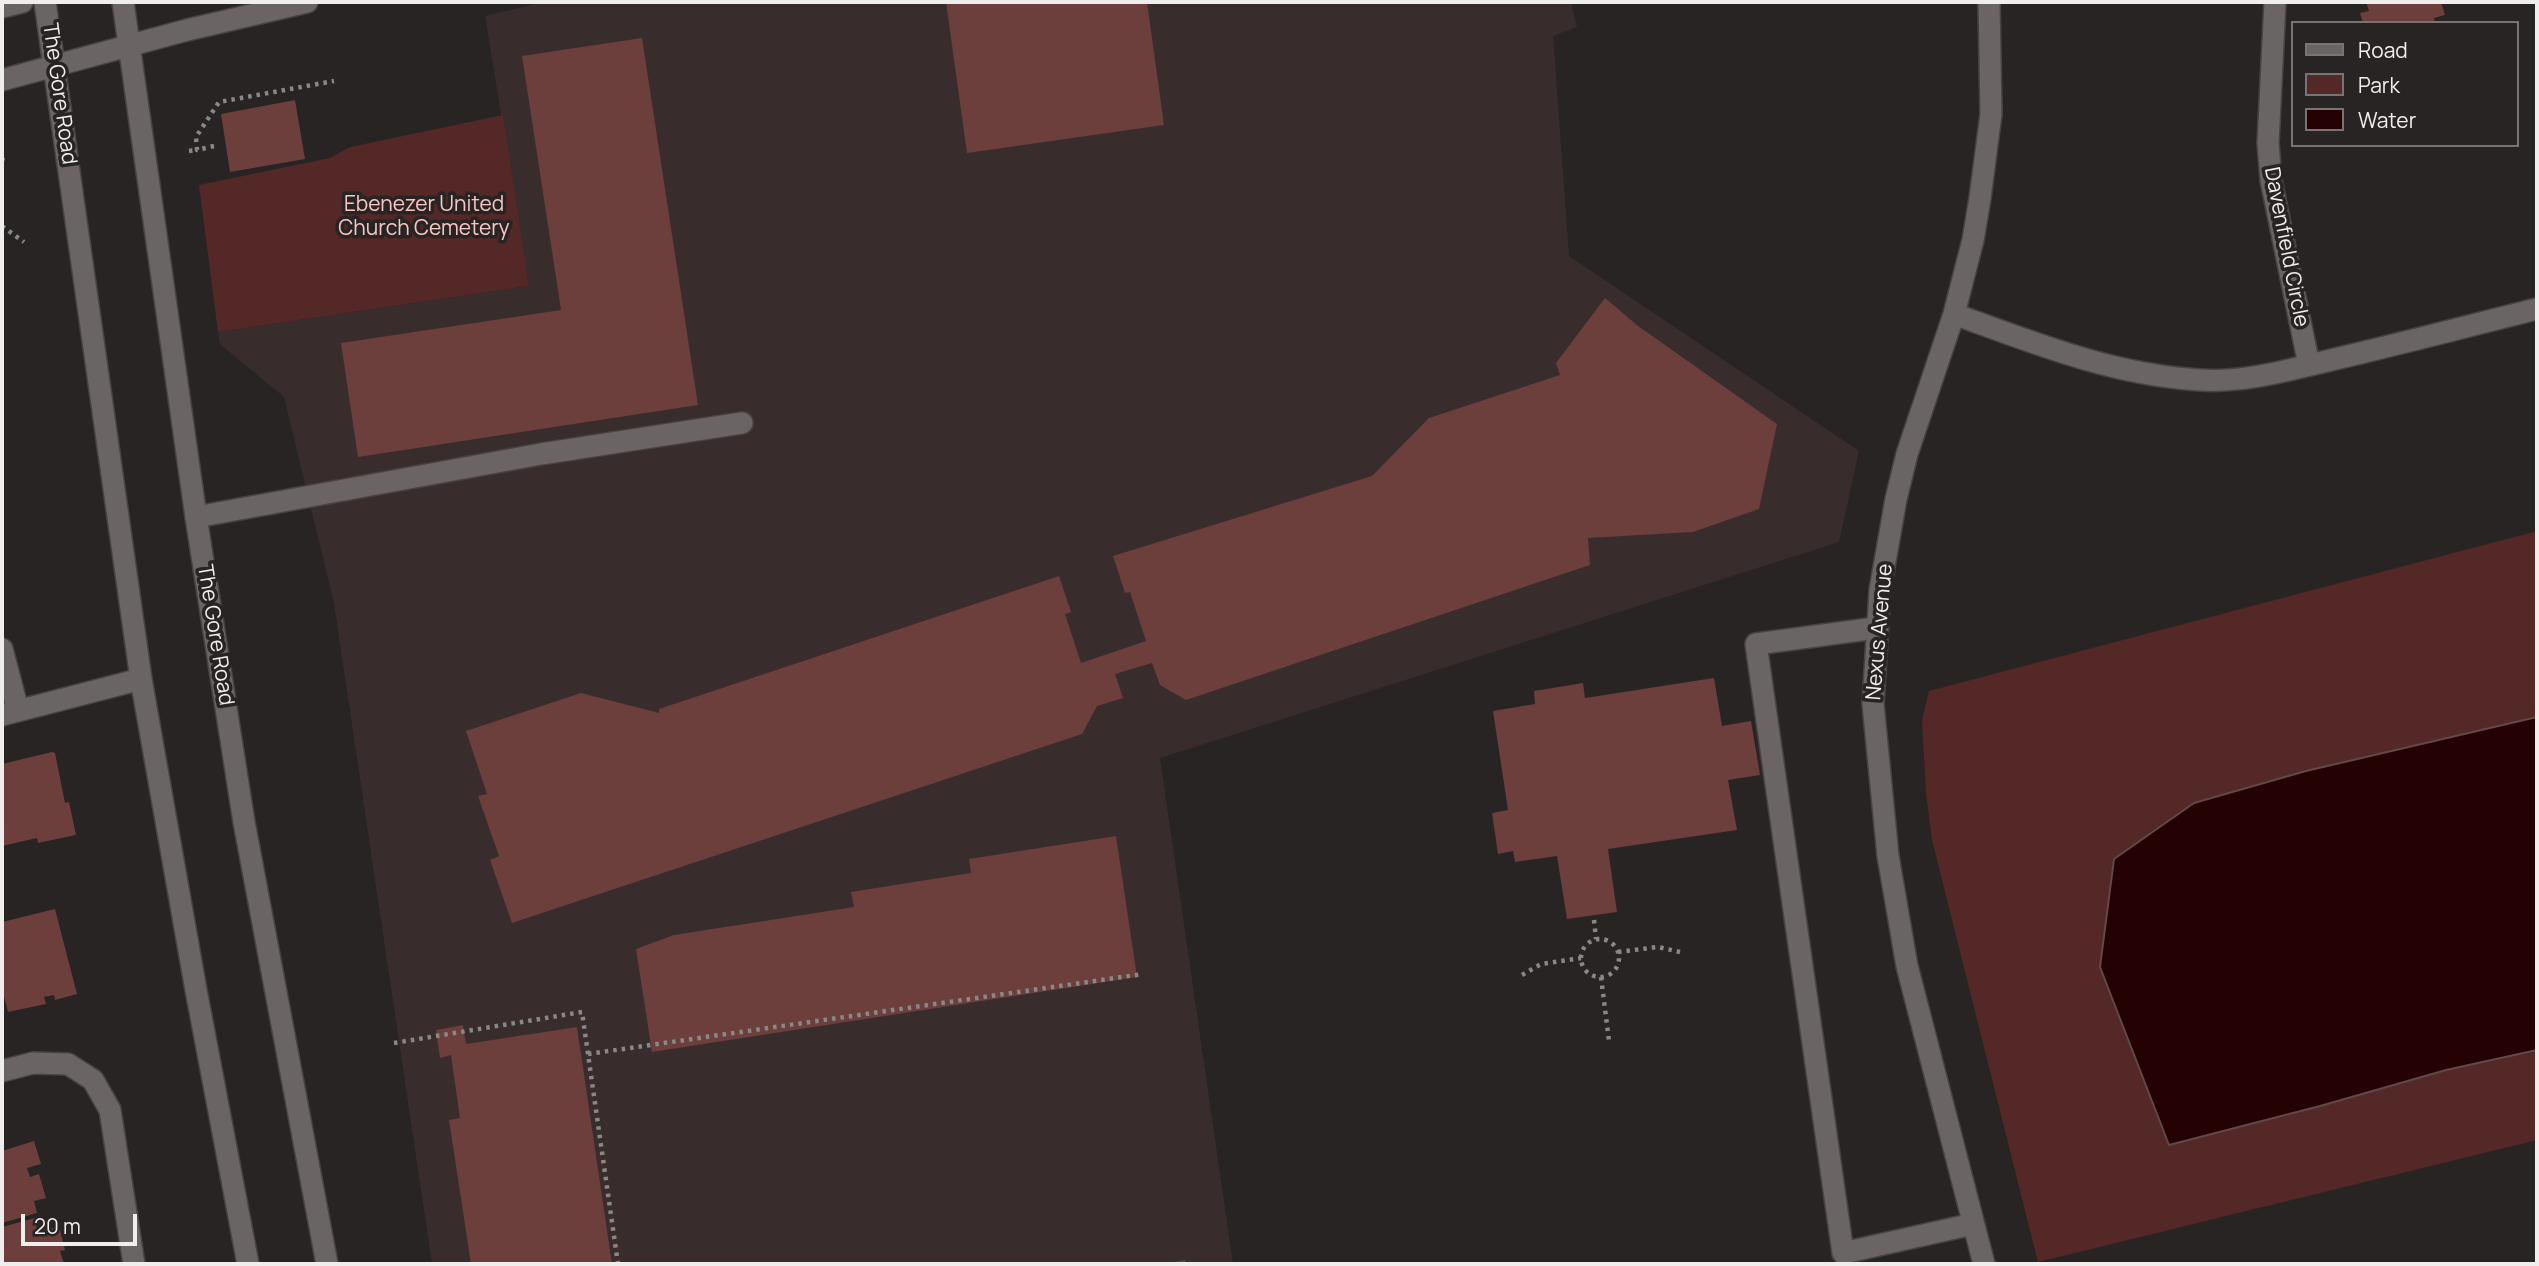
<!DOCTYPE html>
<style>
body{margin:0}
#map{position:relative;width:2539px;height:1266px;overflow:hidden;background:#282424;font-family:Manrope,sans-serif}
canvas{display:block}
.frame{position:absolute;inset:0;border:4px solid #f0eded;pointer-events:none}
.legend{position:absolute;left:2291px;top:21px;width:228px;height:126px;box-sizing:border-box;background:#282424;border:2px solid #787474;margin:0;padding:9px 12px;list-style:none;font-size:21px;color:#f0eded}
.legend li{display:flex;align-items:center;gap:14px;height:35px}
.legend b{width:35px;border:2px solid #787474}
.scale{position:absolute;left:21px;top:1214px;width:116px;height:32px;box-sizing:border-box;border:4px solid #f0eded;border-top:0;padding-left:9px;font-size:21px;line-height:24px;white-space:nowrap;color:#f0eded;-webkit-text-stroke:5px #282424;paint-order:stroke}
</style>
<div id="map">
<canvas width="2539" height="1266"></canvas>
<div class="frame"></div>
<ul class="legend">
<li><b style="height:9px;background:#6a6464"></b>Road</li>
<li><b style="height:19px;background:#532827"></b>Park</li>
<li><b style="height:19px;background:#240103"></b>Water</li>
</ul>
<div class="scale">20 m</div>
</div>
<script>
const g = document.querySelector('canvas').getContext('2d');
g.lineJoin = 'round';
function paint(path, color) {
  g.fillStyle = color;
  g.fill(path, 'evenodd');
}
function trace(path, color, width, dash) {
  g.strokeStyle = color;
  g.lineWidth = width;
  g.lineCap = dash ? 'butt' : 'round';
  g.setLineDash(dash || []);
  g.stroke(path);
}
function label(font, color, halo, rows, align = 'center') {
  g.font = font + ' Manrope,sans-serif';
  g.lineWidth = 7;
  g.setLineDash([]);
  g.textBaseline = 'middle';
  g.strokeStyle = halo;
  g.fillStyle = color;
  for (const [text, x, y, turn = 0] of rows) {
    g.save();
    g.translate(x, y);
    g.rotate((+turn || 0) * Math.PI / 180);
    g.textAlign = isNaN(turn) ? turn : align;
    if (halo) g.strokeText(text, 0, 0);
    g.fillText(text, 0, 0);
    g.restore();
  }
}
paint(new Path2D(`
 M544 2H1571L1577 27 1553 36 1569 256 1859 451 1839 542 1160 758 1233 1264H432L334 603 284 397 220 344 218 332 529 286 485 16Z`), '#382d2c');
paint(new Path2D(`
 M503 115 529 286 218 332 199 185 330 158 350 147Z
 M2537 531V1140L2038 1262 1932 840 1926 794 1922 720 1929 691Z`), '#532827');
const water = new Path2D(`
 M2537 717V1050L2446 1070 2320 1106 2169 1145 2100 967 2114 859 2194 803 2306 771Z`);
paint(water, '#240103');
trace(water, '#614849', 2);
paint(new Path2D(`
 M946 2H1147L1164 125 967 153Z
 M2366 2H2441L2445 15 2434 18 2435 23H2363L2360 13 2369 11Z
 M642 38 698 405 358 457 341 343 561 310 522 56Z
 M295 100 305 159 230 172 221 114Z
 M1605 298 1638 326 1777 424 1759 509 1693 532 1588 538 1590 565 1186 700 1160 685 1152 663 1115 674 1123 698 1097 706 1082 734 512 923 490 860 499 856 478 796 487 794 466 731 581 693 659 713V709L1059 576 1071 612 1065 614 1081 663 1146 641 1130 592 1125 593 1113 556 1372 476 1429 418 1560 375 1556 363Z
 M1714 678 1722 726 1751 721 1760 775 1728 780 1737 830 1608 849 1617 912 1567 919 1557 856 1515 862 1513 851 1498 854 1492 813 1508 810 1493 711 1535 704 1534 691 1583 683 1585 698Z
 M52 752 55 753 65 803 69 802 76 835 38 843 37 838 2 846V764Z
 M1116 836 1137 977 652 1052 636 949 674 935 854 907 851 892 971 873 969 859Z
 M55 909 77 994 55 1000 54 995 44 997 46 1004 8 1012 2 988V922Z
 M463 1025 466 1044 577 1027 612 1264H471L449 1120 460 1118 451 1055 440 1058 436 1030Z
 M34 1141 41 1164 27 1168 30 1177 39 1174 46 1198 34 1201 37 1213 2 1223V1151Z
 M35 1218 37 1228 48 1225 49 1229 59 1226 65 1250 60 1251 64 1264H2V1227Z
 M1185 1260 1186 1264H1169V1263Z`), '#6c3e3c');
const service = new Path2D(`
 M196 517 541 454 742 423
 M1876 628 1756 644 1843 1253 1973 1224`);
const minor = new Path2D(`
 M2275 2 2268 143 2271 180 2309 365
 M1954 314C2034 343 2113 375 2200 380 2243 383 2289 370 2331 360 2400 344 2468 326 2537 309
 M2 649 18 710
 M2 715 141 679
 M2 1071 33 1063 68 1064 93 1080 110 1110 134 1264
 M1984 1264 1907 966 1888 856 1873 704 1880 590 1896 499 1907 454 1954 314 1973 240 1980 198 1991 114 1989 2`);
const secondary = new Path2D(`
 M45 2 141 679 196 990 248 1264
 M123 2 196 517 244 822 327 1264
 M2 7 22 2
 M2 80 187 30 307 2`);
trace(service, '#474343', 24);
trace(minor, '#474343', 24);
trace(secondary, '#474343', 24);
trace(new Path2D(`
 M214 146 197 150 196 137 219 102 334 81
 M189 151 197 150
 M2 161 3 157
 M2 226 24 242
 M1594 920 1596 939
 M1581 958a19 19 0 1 1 38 0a19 19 0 1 1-38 0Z
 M1618 952 1658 947 1680 952
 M1522 975 1541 964 1581 958
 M1601 977 1609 1041
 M394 1043 582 1012 618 1264
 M588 1054 1143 974`), '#8a8787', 4.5, [3.5, 5]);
trace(service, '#6a6464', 21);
trace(minor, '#6a6464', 21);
trace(secondary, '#6a6464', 21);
label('21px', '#f0eded', '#282424', [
 ["The Gore Road",59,94,82],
 ["Davenfield Circle",2286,247,79],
 ["Nexus Avenue",1880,632,-85],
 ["The Gore Road",215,635,81]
]);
label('21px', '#f7c5c2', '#282424', [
 ["Ebenezer United",424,205],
 ["Church Cemetery",424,229]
]);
</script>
